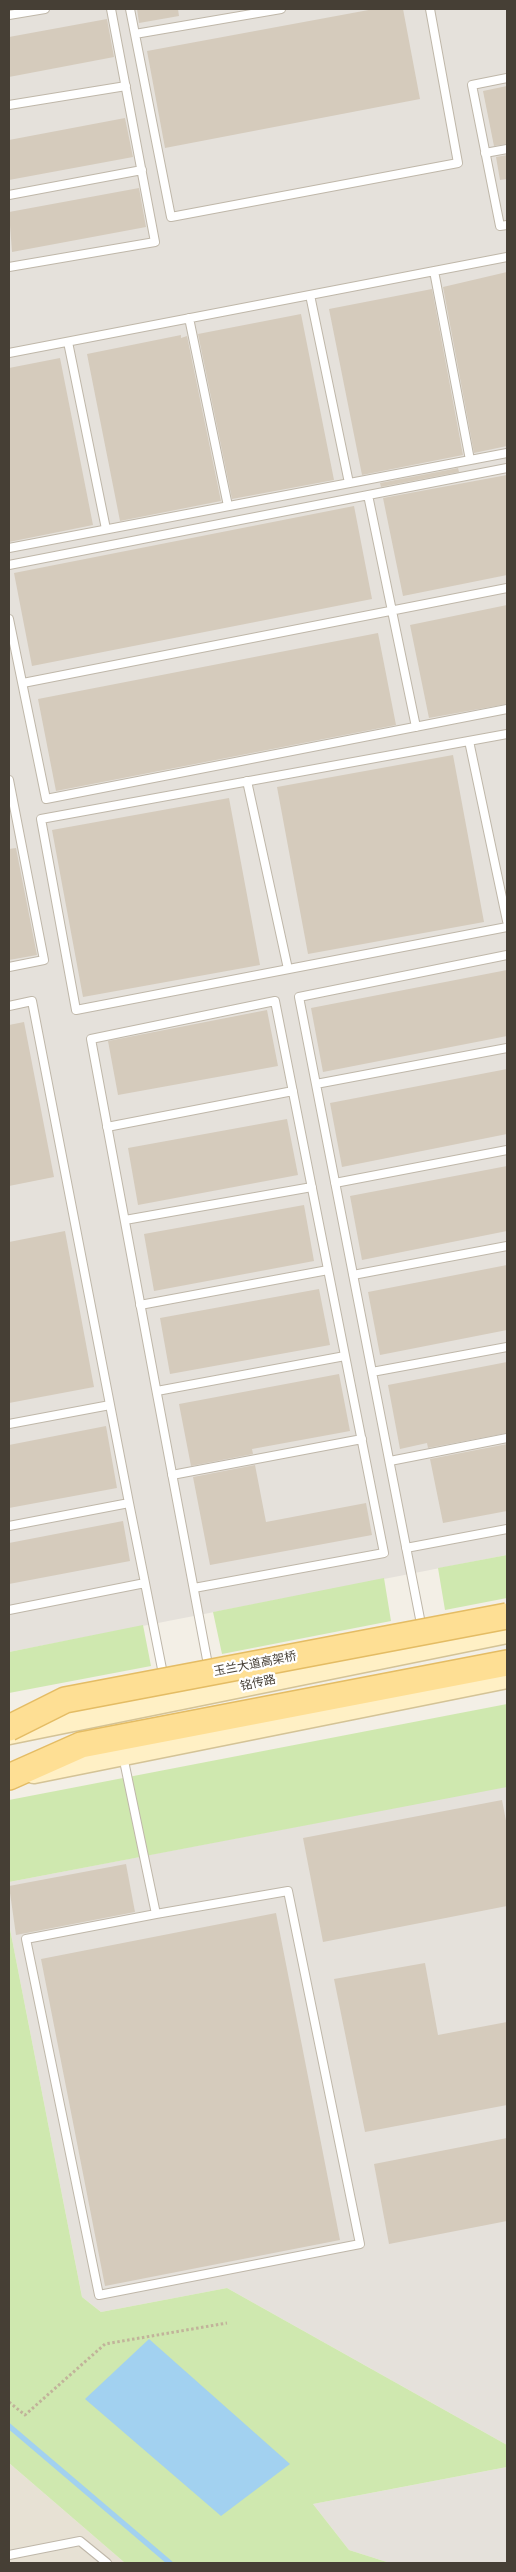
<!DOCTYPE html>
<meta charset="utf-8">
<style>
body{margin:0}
#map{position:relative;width:516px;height:2572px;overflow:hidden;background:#f3efe6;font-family:Inter,sans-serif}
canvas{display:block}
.frame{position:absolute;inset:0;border:10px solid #463f35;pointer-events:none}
</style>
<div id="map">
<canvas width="516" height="2572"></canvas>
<div class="frame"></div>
</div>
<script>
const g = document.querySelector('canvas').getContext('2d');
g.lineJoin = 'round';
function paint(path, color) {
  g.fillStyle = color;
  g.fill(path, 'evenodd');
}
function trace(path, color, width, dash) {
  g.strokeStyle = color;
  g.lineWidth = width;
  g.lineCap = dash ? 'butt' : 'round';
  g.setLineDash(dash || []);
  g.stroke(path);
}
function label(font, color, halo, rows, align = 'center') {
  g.font = font + ' Inter,"Noto Sans SC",sans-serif';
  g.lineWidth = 4.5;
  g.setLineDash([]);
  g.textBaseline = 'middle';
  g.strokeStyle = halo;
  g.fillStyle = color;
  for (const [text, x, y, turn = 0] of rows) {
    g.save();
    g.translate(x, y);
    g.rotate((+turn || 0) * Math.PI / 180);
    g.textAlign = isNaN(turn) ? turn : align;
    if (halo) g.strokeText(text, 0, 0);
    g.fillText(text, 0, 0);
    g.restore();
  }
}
paint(new Path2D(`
 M9 2463 125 2563H9Z`), '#e7e1d4');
paint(new Path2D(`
 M9 9H507V1555L9 1652Z
 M507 1786V2445L227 2288 101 2312 82 2297 9 1924V1882Z
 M507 2467V2563H390L349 2550 313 2504Z`), '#e5e1db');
paint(new Path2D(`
 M507 1555V1598L445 1610 438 1568Z
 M384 1578 391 1621 222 1654 213 1612Z
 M143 1625 151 1666 9 1693V1652Z
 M507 1704V1787L9 1882V1800Z
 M9 1924 82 2297 101 2312 227 2288 507 2445V2467L313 2504 349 2550 390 2563H125L9 2463Z`), '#cfe8af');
paint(new Path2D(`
 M149 2339 290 2464 221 2516 85 2399Z`), '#a2d1f0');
trace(new Path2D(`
 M9 2426 170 2563`), '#a2d1f0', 5.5);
paint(new Path2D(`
 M137 9H178L179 16 139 23Z
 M374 9H403L420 99 165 148 147 51Z
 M107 19 114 57 9 77V37Z
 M507 86V144L494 146 483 91Z
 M125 118 133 157 9 180V140Z
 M507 155V179L500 180 496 157Z
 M139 188 146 227 12 252 9 212Z
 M507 272V446L474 453 443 287Z
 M432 289 463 455 362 475 329 309Z
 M301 314 334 480 232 499 198 334Z
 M181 335V338L187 336 221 501 120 521 87 354Z
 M60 358 93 525 9 542V368Z
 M458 468 459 472 381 487 380 483Z
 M507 475V575L403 596 383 498Z
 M354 506 372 599 32 666 14 573Z
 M507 605V704L429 718 410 625Z
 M378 633 396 725 56 791 38 699Z
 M453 755 484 922 308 954 277 787Z
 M229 798 260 965 83 997 52 830Z
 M16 848 37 955 9 960V849Z
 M507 970V1036L323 1072 311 1008Z
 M267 1010 278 1066 118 1095 108 1041Z
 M24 1022 54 1177 9 1186V1025Z
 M507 1069V1134L342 1167 330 1103Z
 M287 1119 298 1175 138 1205 128 1148Z
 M507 1166V1231L362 1260 350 1196Z
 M304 1205 314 1261 154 1291 144 1234Z
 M65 1231 94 1387 9 1403V1242Z
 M507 1265V1330L380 1355 368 1292Z
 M319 1289 330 1345 170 1374 160 1318Z
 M507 1362V1433L428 1448 427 1443 400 1449 388 1385Z
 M339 1374 350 1431 252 1449 253 1454 191 1466 179 1404Z
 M106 1426 117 1488 9 1508V1445Z
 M507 1444V1511L443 1523 430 1459Z
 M255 1465 266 1522 366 1503 372 1535 210 1565 193 1477Z
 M123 1521 130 1561 9 1584V1543Z
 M502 1800 507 1826V1906L323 1942 303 1838Z
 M126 1864 135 1912 16 1935 9 1886Z
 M276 1913 340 2240 105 2286 41 1959Z
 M425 1963 438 2035 507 2022V2105L365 2132 334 1979Z
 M507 2138V2221L389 2244 374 2164Z`), '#d5cbbc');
const lane = new Path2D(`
 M130 9 171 217 458 163 430 9
 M9 15 45 9
 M135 34 281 9
 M507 78 472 85 500 226 507 225
 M9 105 126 86
 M485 153 507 149
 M9 195 142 170
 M9 267 155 242 111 9
 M434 271 470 460
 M310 295 349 483
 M189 318 228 506
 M68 342 106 529
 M9 353 507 257
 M368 495 416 727
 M9 548 507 453
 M9 565 507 468
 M9 619 46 799 507 709
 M23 683 507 588
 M507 734 41 819 76 1010 507 927
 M469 741 507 921
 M9 780 44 960 9 967
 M247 781 288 969
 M9 1006 32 1001 129 1503 9 1526
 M316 1084 507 1048
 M107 1127 293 1091
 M335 1183 507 1150
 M125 1220 312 1187
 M353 1275 507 1246
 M140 1305 328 1270
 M372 1372 507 1347
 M157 1391 345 1356
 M9 1424 110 1405
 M390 1461 507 1438
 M172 1475 362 1439
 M406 1548 507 1529
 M145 1583 164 1679
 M194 1588 384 1553 275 1001 91 1039C130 1249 169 1460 209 1670
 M9 1610 145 1583 129 1503
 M422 1629 299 997 507 955
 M123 1756 156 1914 26 1939 99 2295 360 2244 288 1891 156 1914
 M9 2555 80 2541 107 2563`);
const secondary = new Path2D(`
 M9 1733 507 1632
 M34 1772 507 1677`);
const primary = new Path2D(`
 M9 1777 81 1745 507 1663`);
trace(lane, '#bfb7a9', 10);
trace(secondary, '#d4c396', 25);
trace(primary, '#e4bc64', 28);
trace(new Path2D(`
 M9 2402 25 2415 105 2344 227 2323`), '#c1b39a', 3, [2.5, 2.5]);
trace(lane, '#fff', 8);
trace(secondary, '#fff0c5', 22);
trace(primary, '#fedf94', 25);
const primaryBridge = new Path2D(`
 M9 1728 65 1700 507 1616`);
trace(primaryBridge, '#e4bc64', 28, []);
trace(primaryBridge, '#fedf94', 25);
label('12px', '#463f35', '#fff', [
 ["玉兰大道高架桥",255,1664,-11],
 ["铭传路",258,1683,-12]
]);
</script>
